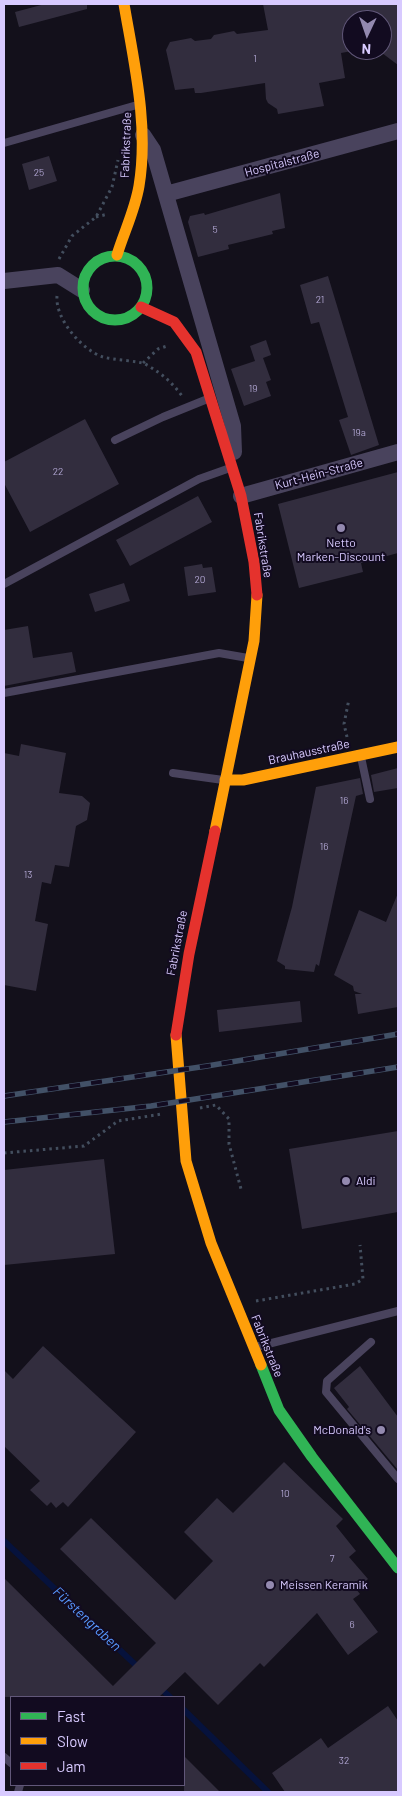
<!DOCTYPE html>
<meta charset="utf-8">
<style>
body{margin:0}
#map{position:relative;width:402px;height:1796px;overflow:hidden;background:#13101b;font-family:Barlow,sans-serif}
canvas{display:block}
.frame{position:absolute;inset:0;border:5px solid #d8caff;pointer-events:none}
.legend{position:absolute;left:10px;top:1696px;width:175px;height:90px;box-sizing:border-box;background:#120b20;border:1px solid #615779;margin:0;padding:6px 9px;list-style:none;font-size:15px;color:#d8caff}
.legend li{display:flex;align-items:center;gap:10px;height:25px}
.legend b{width:25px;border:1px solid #615779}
.north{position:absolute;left:342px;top:10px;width:50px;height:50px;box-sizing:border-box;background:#120b20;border:1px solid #615779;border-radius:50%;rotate:183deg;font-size:14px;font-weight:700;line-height:20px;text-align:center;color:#d8caff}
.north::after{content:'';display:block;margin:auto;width:18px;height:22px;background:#9389af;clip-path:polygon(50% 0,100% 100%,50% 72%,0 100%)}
</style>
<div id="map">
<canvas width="402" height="1796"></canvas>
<div class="frame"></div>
<ul class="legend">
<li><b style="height:6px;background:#30b455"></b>Fast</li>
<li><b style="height:6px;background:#ff9f0a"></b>Slow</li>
<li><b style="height:6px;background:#e5322d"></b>Jam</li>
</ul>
<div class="north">N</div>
</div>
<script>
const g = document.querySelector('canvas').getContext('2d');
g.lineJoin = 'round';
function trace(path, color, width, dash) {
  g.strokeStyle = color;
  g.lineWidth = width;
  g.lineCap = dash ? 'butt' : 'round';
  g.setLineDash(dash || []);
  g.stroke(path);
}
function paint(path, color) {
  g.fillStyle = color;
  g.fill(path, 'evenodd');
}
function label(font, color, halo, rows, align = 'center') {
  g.font = font + ' Barlow,sans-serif';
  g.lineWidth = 4;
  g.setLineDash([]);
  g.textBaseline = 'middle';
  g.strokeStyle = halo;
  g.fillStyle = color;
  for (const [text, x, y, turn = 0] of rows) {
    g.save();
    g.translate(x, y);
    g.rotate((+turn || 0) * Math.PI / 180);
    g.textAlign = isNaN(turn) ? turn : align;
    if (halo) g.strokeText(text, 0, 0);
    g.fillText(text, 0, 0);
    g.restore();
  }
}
trace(new Path2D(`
 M4 1541 141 1670
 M159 1687 170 1697
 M184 1710 268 1792`), '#06123c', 6);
paint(new Path2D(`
 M45 4H87V9L19 27 15 12Z
 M263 4H398V65L382 53V20H352V51L341 53 345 78 319 83 324 106 278 114 277 109 268 103 266 99 265 83 201 93H195L194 88 175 90 166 50 170 42 191 38 195 41 211 39 214 35 234 31 237 34 268 30Z
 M49 156 57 181 29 190 22 164Z
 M280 193 285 228 272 231 273 234 228 245 229 249 198 257 188 222 190 216 204 213 205 215Z
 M328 276 379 445 351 455 339 420 348 417 319 322 311 324 300 285Z
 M266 340 271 355 263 358 271 380 266 382 271 396 244 406 231 369 255 361 250 346Z
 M85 419 119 484 30 532 4 483V462Z
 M398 472V553L361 563 363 572 299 588 278 504Z
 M198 496 212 522 130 566 116 540Z
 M202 564 203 568 212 567 216 592 188 596 184 567Z
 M124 583 130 601 95 612 89 594Z
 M28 626 33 658 72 652 76 672 4 686V630Z
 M21 744 66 753 59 793 82 796 90 803 87 820 76 826 69 867 55 865 51 884 42 882 35 921 48 924 36 991 4 985V753L19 756Z
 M398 768V788L374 792 371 775Z
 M360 778 363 794 356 796 319 966 316 964 314 972 285 969V966L277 961 292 907 316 787Z
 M398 893V1007L358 1014 355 994H362L354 991 353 986 334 975 359 910 386 922Z
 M300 1001 302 1022 219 1032 217 1010Z
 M398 1131V1212L302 1229 289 1149Z
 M104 1159 115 1254 4 1265V1170Z
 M43 1346 136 1432 68 1507 63 1502 56 1508 51 1502 47 1506 30 1490 40 1481 4 1446V1370L13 1379Z
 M360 1366 398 1417V1470L347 1409 349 1407 334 1388Z
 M284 1462 343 1519 336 1526 356 1551 349 1557 368 1579 356 1589 360 1594 353 1599 378 1632 348 1655 317 1613 264 1667 260 1663 218 1705 185 1672 159 1697H4V1578L113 1686 156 1643 60 1549 91 1518 175 1600 213 1561 184 1532 217 1498 233 1513Z
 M388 1706 398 1721V1792H285L272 1773 321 1738 328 1748Z
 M184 1756 220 1792H184Z`), '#322d3e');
trace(new Path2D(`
 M96 217 108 214
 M59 259 72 236 96 217 112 187 118 160
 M57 296C55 319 82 350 103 357 114 360 139 361 145 364 160 372 172 382 182 396
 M143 363 158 349 167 346
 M347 737 344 724 349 699
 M200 1108 216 1105 229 1119V1144L241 1189
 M4 1153 84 1146 118 1121 162 1114
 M256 1301 355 1284 363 1279 360 1245`), '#434e5e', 3, [2.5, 4]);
trace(new Path2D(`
 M4 143 137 105
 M115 440 163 417 210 398
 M4 584 199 479 230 468
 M4 693 219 653 248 658
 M361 757 370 799
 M173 773 223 780
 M371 1342 327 1381 326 1392 398 1479
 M256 1347 398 1311
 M4 1757 11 1763
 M18 1792 20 1785`), '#49435d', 8);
trace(new Path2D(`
 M143 135 153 150 233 426 234 452
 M166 194 398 131
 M4 281 58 275 82 290
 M241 496 398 452`), '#49435d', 16);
trace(new Path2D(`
 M83 288a32 32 0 1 1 64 0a32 32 0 1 1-64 0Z
 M261 1365 279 1410 312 1457 398 1568`), '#30b455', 11);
trace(new Path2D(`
 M117 255C124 232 135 210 139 186 149 126 134 63 124 4
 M225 780H243L398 747
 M215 831 254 641 257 595
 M176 1035 186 1161 211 1243 261 1365`), '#ff9f0a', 11);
trace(new Path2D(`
 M141 307 174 322 196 352 241 496 254 562 257 595
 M176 1035 189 954 215 831`), '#e5322d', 11);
const rail = new Path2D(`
 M4 1096 207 1066 398 1034
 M4 1122 151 1106 398 1067`);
trace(rail, '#425167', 5.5);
trace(rail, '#120b20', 4, [11]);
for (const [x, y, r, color] of [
 [341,528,5,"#9389af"],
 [346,1181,5,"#9389af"],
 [381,1430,5,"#9389af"],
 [270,1585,5,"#9389af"]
]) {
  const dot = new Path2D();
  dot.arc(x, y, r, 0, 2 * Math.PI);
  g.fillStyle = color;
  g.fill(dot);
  trace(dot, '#120b20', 2);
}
label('10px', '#aea3cf', null, [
 ["1",255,59],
 ["25",39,173],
 ["5",215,230],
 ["21",320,300],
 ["19",253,389],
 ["19a",359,433],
 ["22",58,472],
 ["20",200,580],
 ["16",344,801],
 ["16",324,847],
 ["13",28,875],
 ["10",285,1494],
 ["7",332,1559],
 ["6",352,1625],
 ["32",344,1761]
]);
label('12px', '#d8caff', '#120b20', [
 ["Fabrikstraße",126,145,-88],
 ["Hospitalstraße",282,163,-15],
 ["Kurt-Hein-Straße",319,474,-15],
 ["Fabrikstraße",263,545,81],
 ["Brauhausstraße",309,752,-12],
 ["Fabrikstraße",177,943,-79],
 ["Fabrikstraße",267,1346,68]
]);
label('12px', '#d8caff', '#120b20', [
 ["Netto",341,543,"center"],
 ["Marken-Discount",341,557,"center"],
 ["Aldi",356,1181],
 ["McDonald's",371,1430,"right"],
 ["Meissen Keramik",280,1585]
], 'left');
label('italic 14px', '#5899ff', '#120b20', [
 ["Fürstengraben",87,1619,43]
]);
</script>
